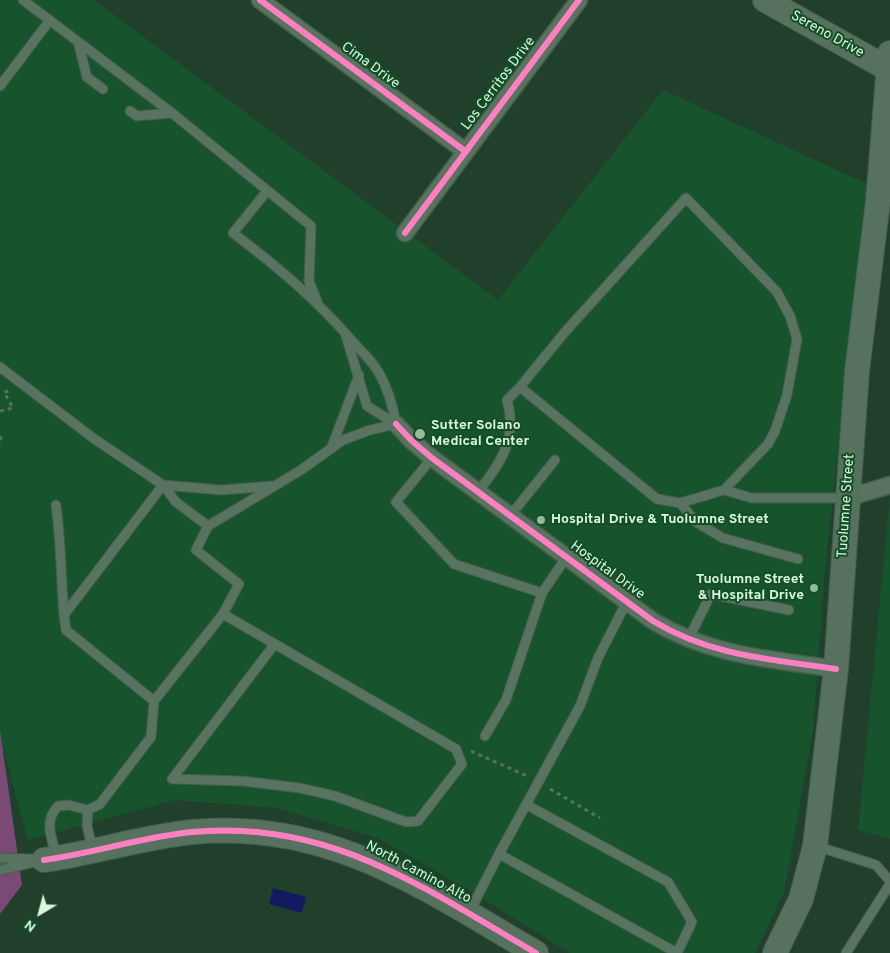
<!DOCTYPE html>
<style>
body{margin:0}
#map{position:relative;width:890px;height:953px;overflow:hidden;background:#21402c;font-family:Overpass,sans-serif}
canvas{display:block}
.north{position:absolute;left:15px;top:888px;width:50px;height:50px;-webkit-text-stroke:4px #144d28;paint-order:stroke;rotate:217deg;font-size:14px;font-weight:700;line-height:20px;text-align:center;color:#d5f9dc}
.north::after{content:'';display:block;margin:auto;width:18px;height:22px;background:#d5f9dc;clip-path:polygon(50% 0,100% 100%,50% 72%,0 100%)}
</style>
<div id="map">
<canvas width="890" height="953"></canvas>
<div class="north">N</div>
</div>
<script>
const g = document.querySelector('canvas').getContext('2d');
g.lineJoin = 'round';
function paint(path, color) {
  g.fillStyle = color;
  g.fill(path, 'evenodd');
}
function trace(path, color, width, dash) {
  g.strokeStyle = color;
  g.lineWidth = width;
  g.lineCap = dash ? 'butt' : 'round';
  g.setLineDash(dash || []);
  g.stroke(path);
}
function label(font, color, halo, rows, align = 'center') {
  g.font = font + ' Overpass,sans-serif';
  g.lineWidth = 4;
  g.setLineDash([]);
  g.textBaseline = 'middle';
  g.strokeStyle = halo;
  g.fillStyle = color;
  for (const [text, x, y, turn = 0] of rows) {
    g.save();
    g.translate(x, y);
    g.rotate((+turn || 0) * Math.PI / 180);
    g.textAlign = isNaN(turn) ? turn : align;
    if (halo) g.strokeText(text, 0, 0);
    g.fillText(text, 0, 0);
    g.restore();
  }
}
paint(new Path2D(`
 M0 0H94L498 300 663 90 867 184 825 568 813 731 784 892 755 953H570L464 887 378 838 277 808 175 800 28 840 0 737Z
 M890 496V839L858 830Z`), '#17532d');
paint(new Path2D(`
 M0 730 22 885 0 914Z`), '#794a75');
paint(new Path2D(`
 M273 888 306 897 302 913 269 904Z`), '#131a5f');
const lane = new Path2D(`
 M23 0 172 113 311 226 309 281 317 301
 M78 42 87 77 103 89
 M0 86 50 20
 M130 111 137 116 172 113
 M267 191 233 233C279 268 316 299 355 344 363 353 373 362 379 373 388 389 393 406 396 424
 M346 336 367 406 396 424
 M0 367 93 438 163 485 176 502 208 526
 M331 449 359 375
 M432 458 396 502 454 564 542 593
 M163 485 221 490 272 486
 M724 490 768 444 775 431 787 395 797 339 790 316 777 292 686 198 565 332 520 387 657 499 680 503 724 490 752 498H846
 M478 492C501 462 518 439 507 400L520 387
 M680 503 696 522 723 538 798 559
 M56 505C61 542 61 578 64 615
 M510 516 555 460
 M208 526 301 470 343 440 370 430 396 424
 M223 614 456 749 462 764 418 821 406 822 335 796 300 788 242 781 172 779 274 645
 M688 640 711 594 789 610
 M154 701 66 630 64 615 163 485
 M485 736 506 700 542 593 566 558
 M88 810 87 826 93 850
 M816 846 876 865 890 881
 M499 854 677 953 692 922 668 882 527 805
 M0 858 31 859
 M57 858C52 838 43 822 58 806L69 805 88 810 100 804 151 737 154 701 223 614 239 584 196 550 208 526
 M0 870 44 860
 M469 913 499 854 580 706 598 658 627 601
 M846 953 890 884`);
const street = new Path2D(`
 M260 0 465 151
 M405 233 579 0
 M396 424 412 441 432 458 653 621C711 656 770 659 836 669
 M847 498 890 485`);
const secondary = new Path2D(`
 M765 0 890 70
 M44 860C94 853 142 837 192 832 329 819 424 888 536 953
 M775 953 801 899 815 846 836 669 857 371 878 201 890 53`);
trace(lane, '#435c4b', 11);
trace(street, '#435c4b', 19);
trace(secondary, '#435c4b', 26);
trace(new Path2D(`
 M0 411 13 408 4 392 9 391
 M0 436 2 442H0
 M471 751 527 776
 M550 789 600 818`), '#5a7161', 3, [4, 4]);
trace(lane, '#58735f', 9);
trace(street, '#58735f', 16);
trace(secondary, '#56725e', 24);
trace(new Path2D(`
 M260 0 465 151
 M405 233 579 0
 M396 424 412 441 432 458 653 621C711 656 770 659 836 669
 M44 860C94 853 142 837 192 832 329 819 424 888 536 953`), '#ff80c0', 6);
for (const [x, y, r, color] of [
 [420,434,6,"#96b89e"],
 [541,520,5,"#96b89e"],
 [814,588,5,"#96b89e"]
]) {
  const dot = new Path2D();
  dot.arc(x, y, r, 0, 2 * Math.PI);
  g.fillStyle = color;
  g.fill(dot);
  trace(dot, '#144d28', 2);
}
label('14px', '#d5f9dc', '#144d28', [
 ["Sereno Drive",827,35,29],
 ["Cima Drive",370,66,36],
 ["Los Cerritos Drive",499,84,-53],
 ["Tuolumne Street",847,506,-86],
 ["Hospital Drive",607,571,36],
 ["North Camino Alto",418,873,28]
]);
label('bold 14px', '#d5f9dc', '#144d28', [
 ["Sutter Solano",431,426],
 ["Medical Center",431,442],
 ["Hospital Drive & Tuolumne Street",551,520],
 ["Tuolumne Street",804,580,"right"],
 ["& Hospital Drive",804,596,"right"]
], 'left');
</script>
